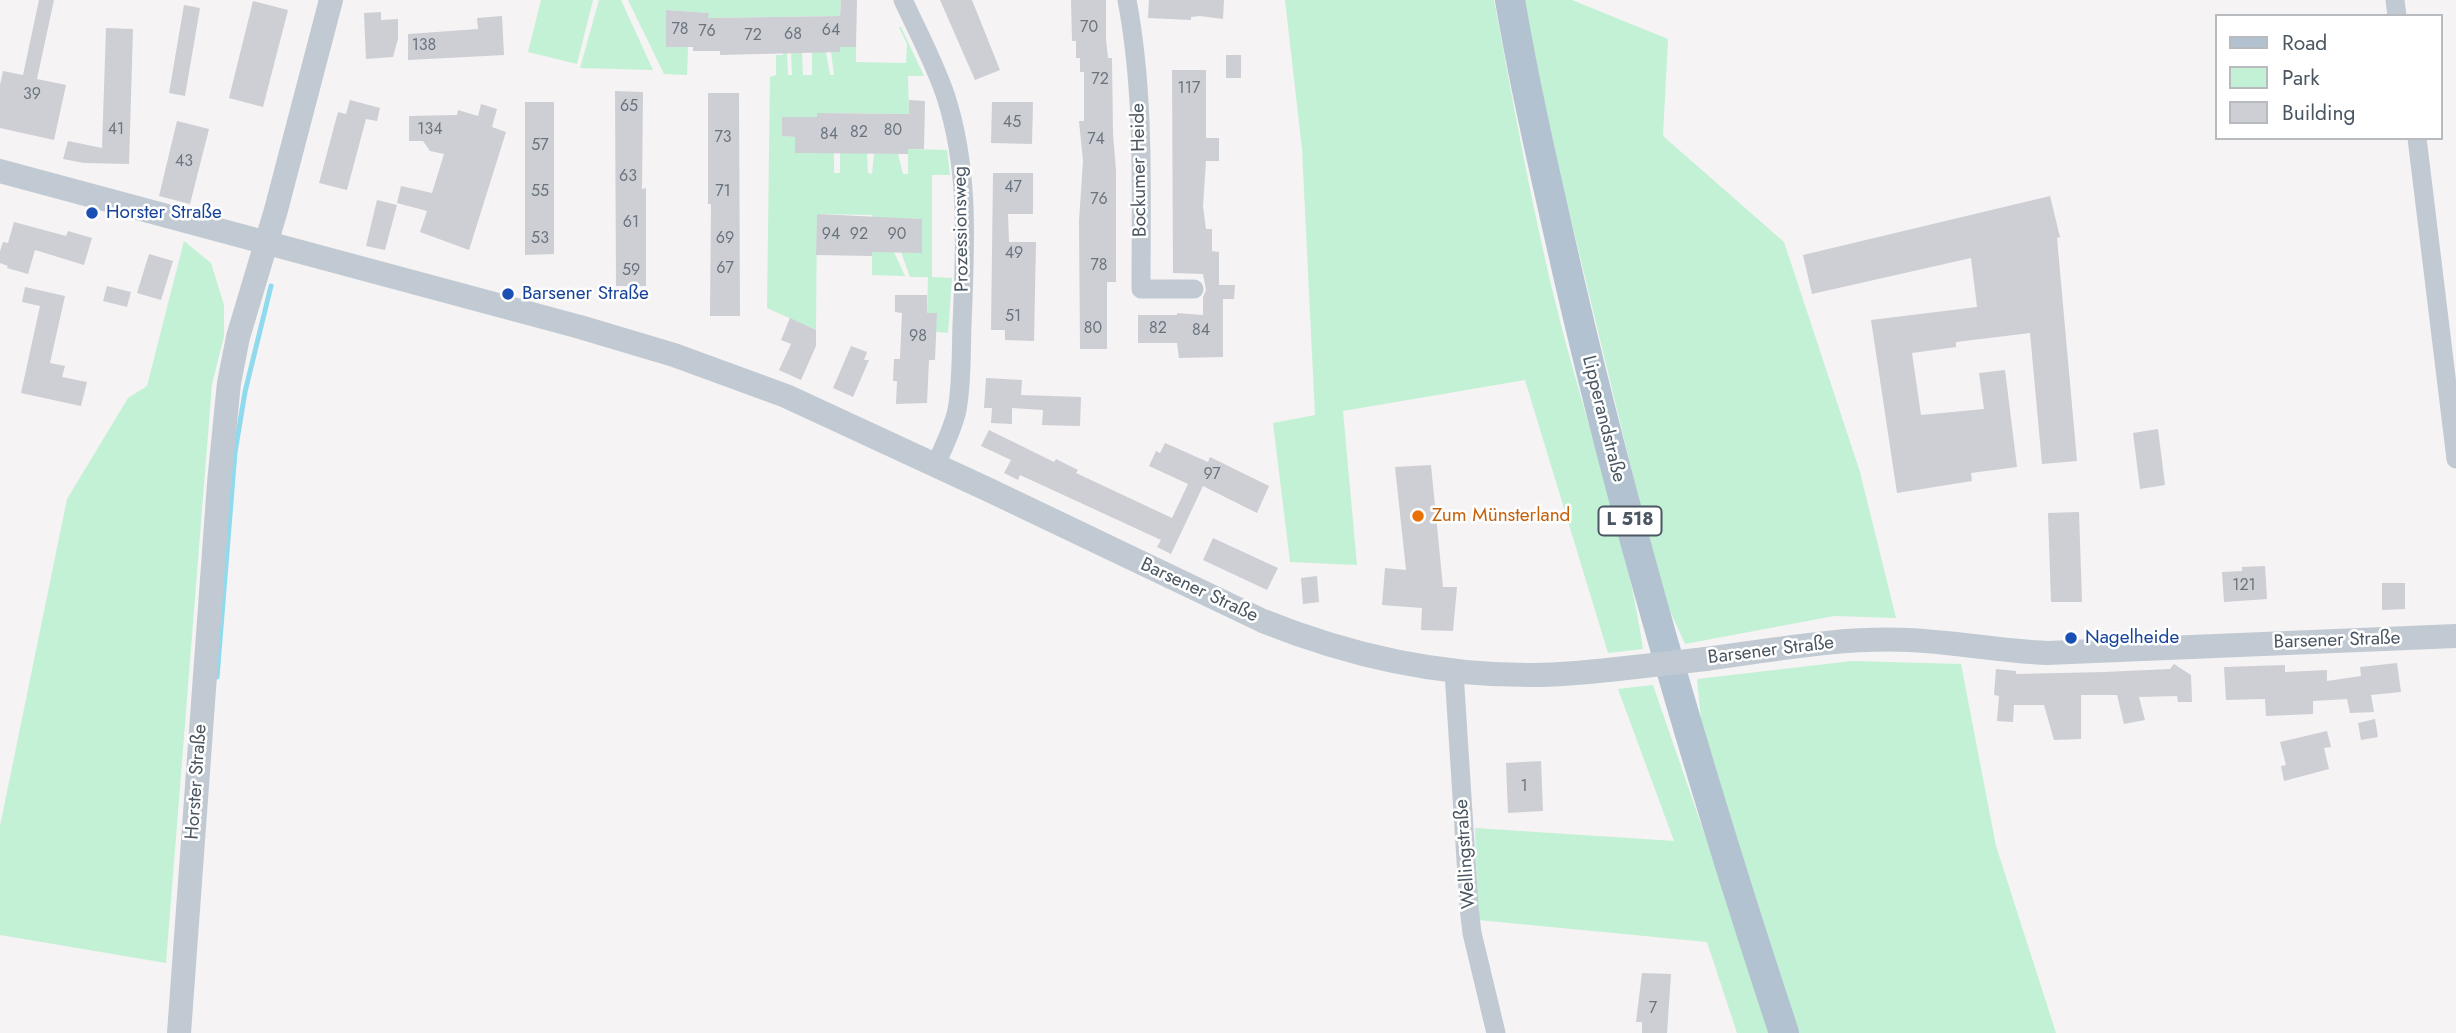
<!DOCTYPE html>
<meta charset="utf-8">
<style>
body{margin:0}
#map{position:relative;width:2456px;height:1033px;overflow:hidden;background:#f5f3f3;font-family:Jost,sans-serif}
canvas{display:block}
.legend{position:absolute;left:2215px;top:14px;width:228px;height:126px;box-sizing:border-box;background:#fff;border:2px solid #b7bbc0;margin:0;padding:9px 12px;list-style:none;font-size:21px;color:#4a5661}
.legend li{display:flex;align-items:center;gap:14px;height:35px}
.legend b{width:35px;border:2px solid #b7bbc0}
</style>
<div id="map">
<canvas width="2456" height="1033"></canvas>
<ul class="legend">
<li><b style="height:9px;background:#b3c2d1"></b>Road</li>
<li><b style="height:19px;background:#c3f1d5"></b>Park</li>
<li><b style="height:19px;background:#cdcfd5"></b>Building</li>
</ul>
</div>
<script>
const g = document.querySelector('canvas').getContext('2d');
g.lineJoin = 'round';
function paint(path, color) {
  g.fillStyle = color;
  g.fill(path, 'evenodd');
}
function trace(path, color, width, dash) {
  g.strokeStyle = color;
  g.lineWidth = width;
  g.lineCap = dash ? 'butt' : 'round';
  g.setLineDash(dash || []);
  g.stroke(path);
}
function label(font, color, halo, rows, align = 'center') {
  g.font = font + ' Jost,sans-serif';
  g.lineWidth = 5;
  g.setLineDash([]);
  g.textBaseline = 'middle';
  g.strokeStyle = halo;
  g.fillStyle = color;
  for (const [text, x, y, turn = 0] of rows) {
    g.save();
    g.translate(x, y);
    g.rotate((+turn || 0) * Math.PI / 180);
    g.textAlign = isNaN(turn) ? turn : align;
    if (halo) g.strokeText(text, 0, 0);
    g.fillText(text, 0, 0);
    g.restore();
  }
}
paint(new Path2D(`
 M541 0H593L577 64 528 52Z
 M599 0H621L653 70 580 68Z
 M628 0H841L840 16 708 18V13L667 10 688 47 687 75 664 74Z
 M1285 0H1494C1514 107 1533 215 1560 321 1588 430 1627 538 1643 649L1608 653 1525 380 1343 411 1357 565 1290 562 1273 423 1315 415 1302 149Z
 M1522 0H1572L1668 39 1663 136 1784 242 1860 472 1896 618 1834 616 1685 644 1661 591 1564 191Z
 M899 27H901L924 76H908L909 114 818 113 817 117H783L782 136 795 137 834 153V173H840V153H867L868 173 872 174 874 153 898 154 903 174H908V149L947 150 950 175H932V277L952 278 948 333 936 332 927 313 928 277H910L901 252H922V219L872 218V215L817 214 816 330 767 308 770 77 776 75V55H783V52H787L788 75H792L791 52H802L803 75H812V52H826L830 75H834L831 52H840V47H856V62L906 63 907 44Z
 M184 241 211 263 224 305V336L212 384 166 963 0 935V826L67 499 128 398 147 386Z
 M872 252H894L905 276 872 275Z
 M1852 661 1961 664 1996 846 2056 1033H1799L1703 740 1697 679Z
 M1653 685 1773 1033H1737L1707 942 1478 920 1475 828 1674 841 1618 689Z`), '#c3f1d5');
trace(new Path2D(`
 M217 677 235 452 245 392 271 286`), '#90daee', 5);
paint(new Path2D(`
 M39 0H54L37 79 66 85 54 140 0 128V85L3 71 23 75Z
 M841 0H857L856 47H840V52L720 55V51H693V47H666V10L709 13 708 18 840 16Z
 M940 0H972L1000 70 975 80Z
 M1071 0H1106V39L1108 58H1112L1113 134 1116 170V282H1107V349H1080L1079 221 1083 161 1079 121H1084V72H1080V58H1076V41H1072Z
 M1149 0H1224L1223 19 1200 16 1191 17V20L1148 18Z
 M253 1 288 10 263 107 229 98Z
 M184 5 200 8 185 96 169 93Z
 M381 12V20L398 19V39L393 57 366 59 364 13Z
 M502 16 504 55 408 60V34L478 29 477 18Z
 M106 28 133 29 129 164 84 163 63 159 68 141 102 148Z
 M1226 55H1241V78H1226Z
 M1172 70H1206V138H1219V161H1206L1203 206 1206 229H1212V251L1219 252V285H1235L1234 299H1223V357L1179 358 1177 343H1138V315H1177V313L1203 315V297L1206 290 1203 274 1173 273Z
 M615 91 643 92 642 189 646 188V286H616Z
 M708 93H739L740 316H710L711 204H708Z
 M350 100 380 108 377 121 366 119 347 190 319 183 338 112 346 114Z
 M909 100 925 101 924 149H908V154L795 153V137L782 136V117H817V113L909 114Z
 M525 102H554V254L525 255Z
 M992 102H1033L1032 144 991 143Z
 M481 104 497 109 492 127 506 132 469 250 420 232 427 211 397 203 401 186 432 193 444 154 430 151 423 141H409V116L457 115 458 110 478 116Z
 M177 121 209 129 190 204 159 196Z
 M993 173H1033V214H1008L1009 242H1036L1034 341 1005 340V330H991Z
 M2050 196 2060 237 2057 238 2077 461 2042 464 2030 333 1956 342V347L1912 353 1921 415 1984 409 1979 373 2005 370 2017 467 1971 473 1972 481 1897 493 1871 320 1977 307 1971 258 1812 294 1803 255Z
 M377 200 397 205 385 250 366 246Z
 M817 214 922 219V253L872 252V256L816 255Z
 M14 222 66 236 68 231 92 238 84 265 35 250 28 274 7 268 8 266 0 263V251L3 242 8 243Z
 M149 254 173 261 161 300 137 293Z
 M107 286 131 292 127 307 103 301Z
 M25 287 65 296 50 363 65 366 62 377 87 382 81 406 21 393 40 306 22 302Z
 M895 295H927V313H937L935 360H929L927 403 896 404 897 381H893L894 359H900L902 313 895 312Z
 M790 318 816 330V346L801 380 779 370 791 344 781 340Z
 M851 346 867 352 864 360H869L853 397 833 388Z
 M986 378 1022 380 1021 395 1081 397 1080 426 1042 425 1043 410 1012 408V424L991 423 992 408H984Z
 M2158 429 2165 485 2140 489 2133 433Z
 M989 430 1054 462 1056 459 1078 470 1076 473 1172 518 1188 484 1149 466 1156 451 1160 453 1165 443 1208 462 1210 457 1269 486 1257 513 1203 486 1171 554 1157 547 1161 540 1020 475 1018 480 1004 473 1011 460 981 446Z
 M1431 465 1443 587H1457L1453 631 1421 630 1422 608 1382 605 1385 568 1406 570 1395 467Z
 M2079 512 2082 602H2051L2048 513Z
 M1213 538 1278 568 1267 590 1203 560Z
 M2265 566 2267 599 2224 602 2222 572 2242 571V567Z
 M1317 576 1319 602 1303 604 1301 578Z
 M2382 583H2405V609L2382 610Z
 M2397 663 2401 692 2371 695 2374 712 2350 713 2347 699 2313 701V714L2266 716 2265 699 2226 700 2224 667 2285 665V672L2327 670V681L2361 676 2360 667Z
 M2174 664 2191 675 2192 702H2178L2177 696 2139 697 2145 720 2124 724 2117 695H2081V739L2054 740 2044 705H2014L2013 722 1997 721 1999 696 1994 695 1996 669 2016 671V674L2104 672 2170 669Z
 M2375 719 2378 737 2361 740 2358 723Z
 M2327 731 2331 747 2324 748 2329 769 2284 781 2281 766 2286 765 2280 742Z
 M1541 761 1543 811 1508 813 1506 763Z
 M1642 973 1671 974 1667 1033H1642V1022H1636Z`), '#cdcfd5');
trace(new Path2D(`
 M903 0C918 32 935 64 946 97 970 172 965 248 962 325 961 353 962 383 957 410 953 429 943 447 936 465
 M1127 0C1145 95 1141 192 1141 289H1194
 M2395 0 2397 16
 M2417 138 2456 459
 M1454 672 1469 907 1472 933 1496 1033`), '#c1cad2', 19);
trace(new Path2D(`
 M0 171 580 327 674 355 786 396 989 490 1263 621C1350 656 1439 676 1534 675 1567 675 1601 671 1635 667
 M1706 659C1773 650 1841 637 1908 640 1955 642 2000 651 2047 653L2456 636
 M179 1033 219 483 229 383 238 337 276 210 331 0`), '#c1cad2', 24);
trace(new Path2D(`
 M1510 0C1526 94 1548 186 1569 279 1628 534 1702 785 1784 1033`), '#b3c2d1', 30);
trace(new Path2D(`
 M1635 667 1706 659`), '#c1cad2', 24);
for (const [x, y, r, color] of [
 [92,213,7,"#1a4fb4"],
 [508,294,7,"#1a4fb4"],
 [1418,516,7,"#e8710a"],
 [2071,638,7,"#1a4fb4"]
]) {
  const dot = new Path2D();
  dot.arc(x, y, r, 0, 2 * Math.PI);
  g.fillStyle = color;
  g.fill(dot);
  trace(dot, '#fff', 2.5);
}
label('16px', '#6b747e', null, [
 ["70",1089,28],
 ["78",680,30],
 ["64",831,31],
 ["76",707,32],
 ["68",793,35],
 ["72",753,36],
 ["138",424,46],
 ["72",1100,80],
 ["117",1189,89],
 ["39",32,95],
 ["65",629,107],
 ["45",1012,123],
 ["41",116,130],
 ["134",430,130],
 ["80",893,131],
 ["82",859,133],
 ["84",829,135],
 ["73",723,138],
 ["74",1096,140],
 ["57",540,146],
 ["43",184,162],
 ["63",628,177],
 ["47",1013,188],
 ["55",540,192],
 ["71",723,192],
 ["76",1099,200],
 ["61",631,223],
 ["94",831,235],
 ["92",859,235],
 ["90",897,235],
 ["53",540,239],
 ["69",725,239],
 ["49",1014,254],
 ["78",1099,266],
 ["67",725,269],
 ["59",631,271],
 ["51",1013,317],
 ["80",1093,329],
 ["82",1158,329],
 ["84",1201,331],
 ["98",918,337],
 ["97",1212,475],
 ["121",2244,586],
 ["1",1524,787],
 ["7",1653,1009]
]);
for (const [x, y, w] of [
 [1630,521,63]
]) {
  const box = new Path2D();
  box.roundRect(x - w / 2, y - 14.5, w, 29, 5);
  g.fillStyle = '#fff';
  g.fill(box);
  trace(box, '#4a5661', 2);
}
label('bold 18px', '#4a5661', null, [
 ["L 518",1630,521]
]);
label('19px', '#4a5661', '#fff', [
 ["Bockumer Heide",1140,170,-91],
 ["Prozessionsweg",962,229,-91],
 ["Lipperandstraße",1603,419,76],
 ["Barsener Straße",1199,591,25],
 ["Barsener Straße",2337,641,-2],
 ["Barsener Straße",1771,651,-7],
 ["Horster Straße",197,782,-86],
 ["Wellingstraße",1466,854,-94]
]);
label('19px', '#164399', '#fff', [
 ["Horster Straße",106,213],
 ["Barsener Straße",522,294],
 ["Nagelheide",2085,638]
], 'left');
label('19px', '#c56008', '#fff', [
 ["Zum Münsterland",1432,516]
], 'left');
</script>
